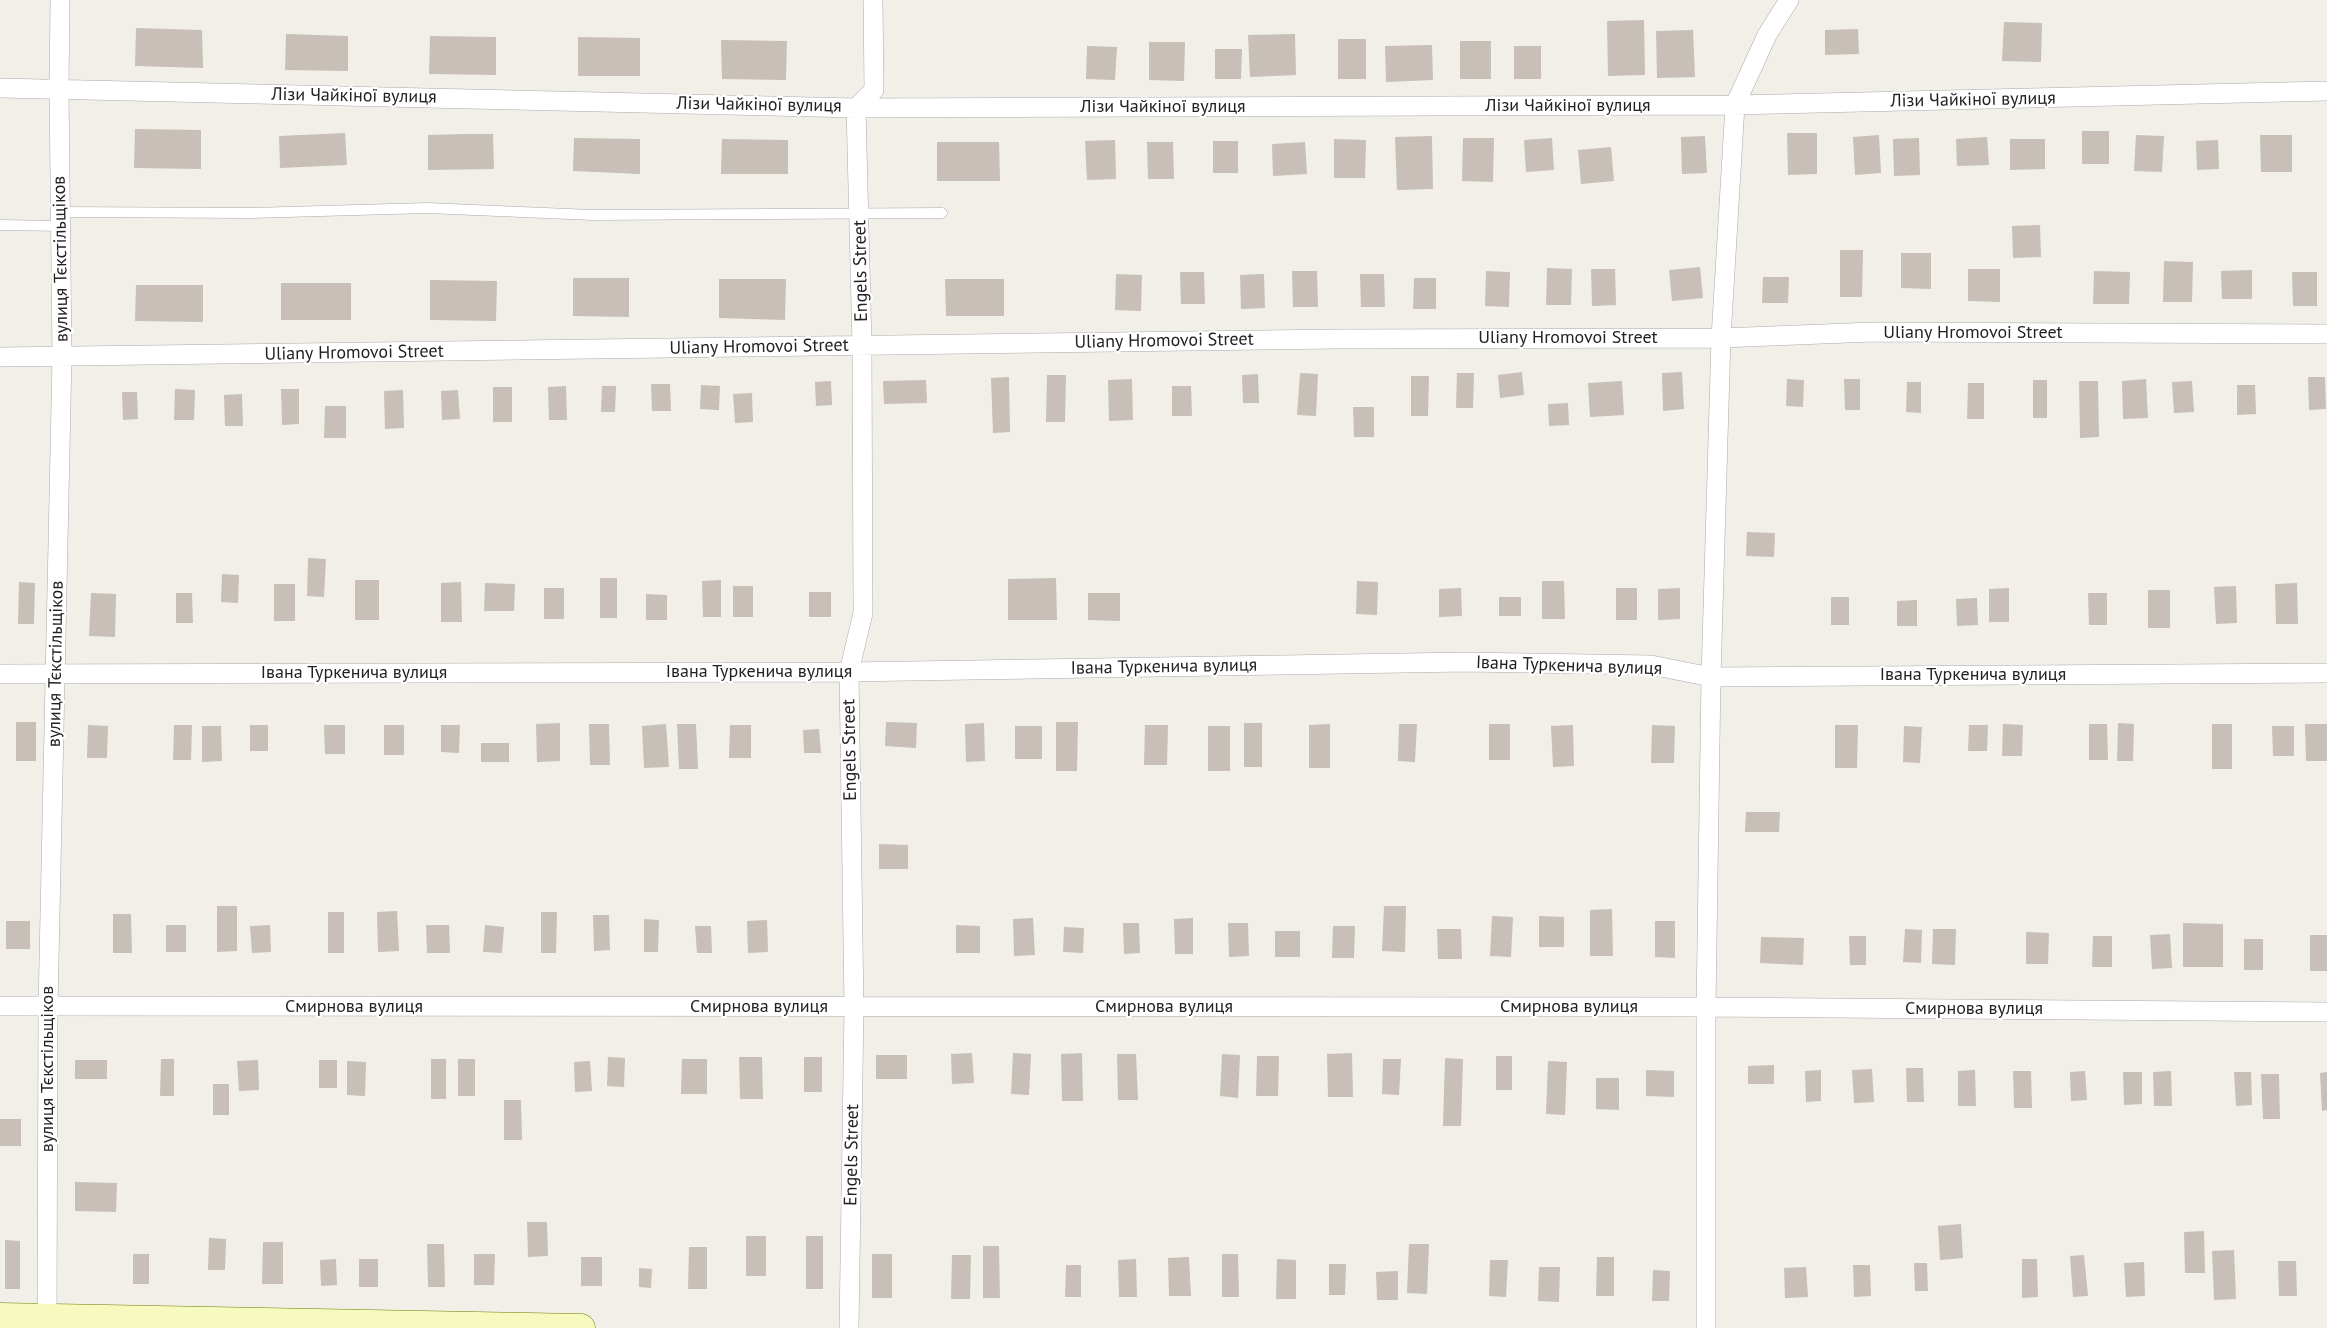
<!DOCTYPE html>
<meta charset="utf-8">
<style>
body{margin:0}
canvas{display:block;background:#f2efe9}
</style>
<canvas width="2327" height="1328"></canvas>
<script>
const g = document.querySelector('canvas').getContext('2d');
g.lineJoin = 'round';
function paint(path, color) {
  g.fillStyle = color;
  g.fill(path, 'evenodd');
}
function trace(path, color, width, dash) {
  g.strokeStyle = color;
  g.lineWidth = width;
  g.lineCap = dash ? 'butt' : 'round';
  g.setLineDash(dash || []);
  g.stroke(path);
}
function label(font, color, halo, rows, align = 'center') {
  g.font = font + ' "PT Sans",sans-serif';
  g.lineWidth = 4.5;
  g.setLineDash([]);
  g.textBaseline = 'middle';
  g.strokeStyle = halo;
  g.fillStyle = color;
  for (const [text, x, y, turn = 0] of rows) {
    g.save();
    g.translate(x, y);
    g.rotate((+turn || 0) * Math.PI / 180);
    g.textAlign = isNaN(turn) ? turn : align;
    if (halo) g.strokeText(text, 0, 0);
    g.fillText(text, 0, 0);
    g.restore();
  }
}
paint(new Path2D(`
 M1644 20 1645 75 1608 76 1607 21Z
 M2004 22 2042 23 2041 62 2002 61Z
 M136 28 202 30 203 68 135 66Z
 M1858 29 1859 54 1825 55V30Z
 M1693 30 1695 77 1657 78 1656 31Z
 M286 34 348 36V71L285 70Z
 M1295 34 1296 75 1250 77 1248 35Z
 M430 36 496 37V75L429 74Z
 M578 37 640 38V76H578Z
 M1338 39H1366V79H1338Z
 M721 40 787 41 786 80 722 79Z
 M1460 41H1491V79H1460Z
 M1149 42H1185L1184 81 1149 80Z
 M1432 45 1433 80 1386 82 1385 46Z
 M1087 46 1117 47 1115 80 1086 79Z
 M1514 46H1541V79H1514Z
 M1215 49H1242L1241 79H1215Z
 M135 129 201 130V169L134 168Z
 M2082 131H2109V164H2082Z
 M345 133 347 165 280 168 279 136Z
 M1787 133H1817V174L1788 175Z
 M462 134H493L494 169 428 170V135Z
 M1879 135 1881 173 1855 175 1853 137Z
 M2136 135 2164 136 2162 172 2134 171Z
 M2260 135H2292V172H2261Z
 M1432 136 1433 189 1397 190 1395 137Z
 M1705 136 1707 173 1682 174 1681 137Z
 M1987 137 1989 165 1957 166 1956 139Z
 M574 138 640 139V174L573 171Z
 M1463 138H1494L1493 182 1462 181Z
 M1552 138 1554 170 1526 172 1524 140Z
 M1919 138 1920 175 1894 176 1893 139Z
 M722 139 788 140V174H721Z
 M1334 139 1366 140 1365 178H1334Z
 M2010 139H2045V169L2010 170Z
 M1115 140 1116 179 1087 180 1085 141Z
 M2218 140 2219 169 2197 170 2196 141Z
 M1213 141H1238V173H1213Z
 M937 142H999L1000 181H937Z
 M1147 142H1173L1174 179H1148Z
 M1305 142 1307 174 1273 176 1272 144Z
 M1611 147 1614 181 1581 184 1578 150Z
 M2040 225 2041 257 2013 258 2012 226Z
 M1840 250H1863L1862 297H1840Z
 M1901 253H1931V289L1901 288Z
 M2164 261 2193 262 2192 302H2163Z
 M1700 267 1703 298 1672 301 1669 270Z
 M1547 268 1572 269 1571 305H1546Z
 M1591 269H1615L1616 305 1592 306Z
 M1968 269H2000V302L1968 301Z
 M2252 270V299H2222L2221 271Z
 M1292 271H1317L1318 307H1293Z
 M1486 271 1510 272 1509 307 1485 306Z
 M2094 271 2130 272 2129 304H2093Z
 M1180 272H1204L1205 304H1181Z
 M2292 272H2317V306H2293Z
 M1116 274 1142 275 1141 311 1115 310Z
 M1264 274 1265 308 1241 309 1240 275Z
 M1360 274H1384L1385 307H1361Z
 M1763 277H1789L1788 303H1762Z
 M573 278H629V317L573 316Z
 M1414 278H1436V309H1413Z
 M719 279H786L785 320 719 318Z
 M945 279H1004V316H946Z
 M430 280 497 281 496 321 430 320Z
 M281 283H351V320H281Z
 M136 285H203V322L135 321Z
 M1522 372 1524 395 1500 398 1498 375Z
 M1682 372 1684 409 1663 411 1662 373Z
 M1300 373 1318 374 1316 416 1297 415Z
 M1457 373H1474L1473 408H1456Z
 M1258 374 1259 403H1243L1242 375Z
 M1047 375H1066L1065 422H1046Z
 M1411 376H1429L1428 416H1411Z
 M1009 377 1010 432 993 433 991 378Z
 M2308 377H2325L2326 409 2309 410Z
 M1132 379 1133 420 1109 421 1108 380Z
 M1787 379 1804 380 1803 407 1786 406Z
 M1844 379H1860V410H1845Z
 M2146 379 2148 418 2123 419 2122 381Z
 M926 380 927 403 884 404 883 381Z
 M2033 380H2047V418H2033Z
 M831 381 832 405 816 406 815 382Z
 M1622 381 1624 415 1590 417 1588 383Z
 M2079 381H2098L2099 437 2080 438Z
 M2192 381 2194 412 2174 413 2172 382Z
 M1907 382H1921V413L1906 412Z
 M1968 383H1984V419H1967Z
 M651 384H670L671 411H652Z
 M701 385 720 386 719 410 700 409Z
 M2237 385H2255L2256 414 2237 415Z
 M566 386 567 420H549L548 387Z
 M602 386H616L615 412H601Z
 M1172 386H1191L1192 416H1172Z
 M493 387H512V422H493Z
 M175 389 195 390 194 420H174Z
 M281 389H299V424L282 425Z
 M403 390 404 428 385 429 384 391Z
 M458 390 460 419 442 420 441 391Z
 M122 392H137L138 419 123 420Z
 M752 393 753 422 735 423 733 394Z
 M242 394 243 426H225L224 395Z
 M1568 403 1569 425 1549 426 1548 404Z
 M325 406H346V438H324Z
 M1353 407H1374V437H1354Z
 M1747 532 1775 533 1774 557 1746 556Z
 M308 558 326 559 324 597 307 596Z
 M222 574 239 575 238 603 221 602Z
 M600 578H617V618H600Z
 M1056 578 1057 620H1008V579Z
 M355 580H379V620H355Z
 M721 580V617H703L702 581Z
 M1357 581 1378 582 1377 615 1356 614Z
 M1542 581H1564L1565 619H1542Z
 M19 582 35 583 34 624H18Z
 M461 582 462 622H441V583Z
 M485 583 515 584 514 611H484Z
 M2297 583 2298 624H2276L2275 584Z
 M274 584H295V621H274Z
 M733 586H753V617H733Z
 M2236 586 2237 623 2216 624 2214 587Z
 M544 588H564V619H544Z
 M1461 588 1462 616 1439 617V589Z
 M1616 588H1637V620H1616Z
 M1680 588V619L1658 620V589Z
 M2009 588V622H1989V589Z
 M2148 590H2170V628H2148Z
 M809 592H831V617H809Z
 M91 593 116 594 115 637 89 636Z
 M176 593H192L193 623H176Z
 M1088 593H1120V621L1088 620Z
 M2088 593H2107V625H2089Z
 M646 594 667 595V620H646Z
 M1499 597H1521V616H1499Z
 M1831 597H1849V625H1831Z
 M1977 598 1978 625 1957 626 1956 599Z
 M1917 600V626H1897V601Z
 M16 722H36V761H16Z
 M886 722 917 723 916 748 885 746Z
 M1056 722H1078L1077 771H1056Z
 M560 723V761L537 762 536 724Z
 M984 723 985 761 966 762 965 724Z
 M1244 723H1262V767H1244Z
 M2118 723 2134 724 2133 761H2117Z
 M589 724H609L610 765H590Z
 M666 724 669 767 644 768 642 726Z
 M677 724H696L698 769H679Z
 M1330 724V768H1309V725Z
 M1399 724H1417L1415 762 1398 761Z
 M1489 724H1510V760H1489Z
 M2003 724 2023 725 2022 756H2002Z
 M2089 724H2107L2108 760H2089Z
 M2212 724H2232V769H2212Z
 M2305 724H2327V761H2306Z
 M88 725 108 726 107 758H87Z
 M174 725H192L191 760H173Z
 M250 725H268V751H250Z
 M324 725H345V754H325Z
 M384 725H404V755H384Z
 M441 725H460L459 753 441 752Z
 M730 725H751V758H729Z
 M1145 725H1168L1167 765H1144Z
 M1573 725 1574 766 1553 767 1551 726Z
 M1652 725 1675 726 1674 763H1651Z
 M1835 725H1858L1857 768H1835Z
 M1969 725H1988L1987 751H1968Z
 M202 726H221L222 761 202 762Z
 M1015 726H1042V759H1015Z
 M1208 726H1230V771H1208Z
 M1904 726 1922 727 1920 763 1903 762Z
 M2272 726H2294V756H2273Z
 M819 729 821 753H804L803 730Z
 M481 743H509V762H481Z
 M1746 812H1780L1779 832H1745Z
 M879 844 908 845V869H879Z
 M217 906H237V951L217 952Z
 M1384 906H1406L1405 952 1382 951Z
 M1612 909 1613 956H1590V910Z
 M397 911 399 951 378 952 377 912Z
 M328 912H344V953H328Z
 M541 912H557L556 953H541Z
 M113 914H131L132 953H113Z
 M593 915H609L610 950 594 951Z
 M1492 916 1513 917 1511 957 1490 956Z
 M1539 916 1564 917V947H1539Z
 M1033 918 1035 955 1014 956 1013 919Z
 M1193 918V954H1175L1174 919Z
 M644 919 659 920 658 952H644Z
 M767 920 768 952 748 953 747 921Z
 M6 921H30V949H6Z
 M1655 921H1675V958L1655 957Z
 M1123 923H1139L1140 953 1124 954Z
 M1228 923H1248L1249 956 1229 957Z
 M2183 923 2223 924V967H2183Z
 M166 925H186V952H166Z
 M270 925 271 952 252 953 250 926Z
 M426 925H449L450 953H427Z
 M485 925 504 927 502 953 483 952Z
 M956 925 980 926V953H956Z
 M695 926H711L712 953H697Z
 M1333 926H1355L1354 958H1332Z
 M1064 927 1084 928 1083 953 1063 952Z
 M1437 929H1461L1462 959H1438Z
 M1905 929 1922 930 1921 963 1903 962Z
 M1933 929H1956L1955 965 1932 964Z
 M1275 931H1300V957H1275Z
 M2026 932 2049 933 2048 964H2026Z
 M2170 934 2172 968 2152 969 2150 935Z
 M2310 935H2327V971H2310Z
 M1849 936H1866V965H1850Z
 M2093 936H2112V967H2092Z
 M1761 937 1804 938 1803 965 1760 963Z
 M2244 939H2263V970H2244Z
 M972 1053 974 1083 952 1084 951 1054Z
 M1013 1053 1031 1054 1029 1095 1011 1094Z
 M1082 1053 1083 1101H1062L1061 1054Z
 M1352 1053 1353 1097H1328L1327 1054Z
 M1117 1054H1136L1138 1100H1118Z
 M1222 1054 1240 1055 1238 1098 1220 1096Z
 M876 1055H907V1079H876Z
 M1257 1056H1279L1278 1096H1256Z
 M1496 1056H1512V1090H1496Z
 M608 1057 625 1058 624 1087 607 1086Z
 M739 1057H762L763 1099H740Z
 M804 1057H822V1092H804Z
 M1445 1058 1463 1059 1461 1126H1443Z
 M161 1059H174V1096H160Z
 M431 1059H446V1099H431Z
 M458 1059H475V1096H458Z
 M682 1059H707V1094H681Z
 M1383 1059H1401L1399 1095 1382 1094Z
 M75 1060H107V1079H75Z
 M258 1060 259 1090 239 1091 237 1061Z
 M319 1060H337V1088H319Z
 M347 1061 366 1062 365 1096 347 1095Z
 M590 1061 592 1091 575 1092 574 1062Z
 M1548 1061 1567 1062 1565 1115 1546 1114Z
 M1774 1065V1084H1748V1066Z
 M1906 1068H1923L1924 1102H1907Z
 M1872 1069 1874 1102 1854 1103 1852 1070Z
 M1646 1070 1674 1071V1097L1646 1096Z
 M1821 1070V1101L1806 1102 1805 1071Z
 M1975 1070 1976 1106H1958V1071Z
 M2013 1071H2031L2032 1108H2014Z
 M2085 1071 2087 1100 2071 1101 2070 1072Z
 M2171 1071 2172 1106H2154L2153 1072Z
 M2123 1072H2142V1104L2124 1105Z
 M2234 1072H2251L2252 1105 2236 1106Z
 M2327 1072V1110L2322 1111 2320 1073Z
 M2261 1074H2279L2280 1119H2263Z
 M1596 1078H1619V1110L1596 1109Z
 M213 1084H229V1115H213Z
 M504 1100H521L522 1140H504Z
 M0 1119H21V1146H0Z
 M75 1182 117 1183 116 1212 75 1211Z
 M527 1222H547L548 1256 528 1257Z
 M1961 1224 1963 1258 1940 1260 1938 1226Z
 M2204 1231 2205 1273H2185L2184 1232Z
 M746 1236H766V1276H746Z
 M806 1236H823V1289H806Z
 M209 1238 226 1239 225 1270H208Z
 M5 1240 20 1241V1289H5Z
 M263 1242H283V1284H262Z
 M427 1244H444L445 1287H428Z
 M1409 1244H1429L1427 1294 1407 1293Z
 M983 1246H999L1000 1298H983Z
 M689 1247H707V1289H688Z
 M2234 1250 2236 1299 2214 1300 2212 1251Z
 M133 1254H149V1284H133Z
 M474 1254H495L494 1285H474Z
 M872 1254H892V1298H872Z
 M1222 1254H1238L1239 1297H1222Z
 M952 1255H971L970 1299H951Z
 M2084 1255 2088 1296 2073 1297 2070 1256Z
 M581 1257H602V1286H581Z
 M1189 1257 1191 1296H1169L1168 1258Z
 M1597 1257H1614V1296H1596Z
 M336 1259 337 1285 321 1286 320 1260Z
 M359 1259H378V1287H359Z
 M1136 1259 1137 1297H1119L1118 1260Z
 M1277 1259 1296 1260V1299H1276Z
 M2022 1259H2037L2038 1297 2022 1298Z
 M1490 1260H1508L1506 1297 1489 1296Z
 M2278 1261H2296L2297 1296H2279Z
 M2144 1262 2145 1296 2126 1297 2124 1263Z
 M1914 1263H1927L1928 1291H1915Z
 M1329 1264H1346L1345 1295H1329Z
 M1066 1265H1081V1297H1065Z
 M1853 1265H1870L1871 1296 1854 1297Z
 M1539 1267H1560L1559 1302 1538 1301Z
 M1806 1267 1808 1297 1785 1298 1784 1268Z
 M639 1268 652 1269 651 1288 639 1287Z
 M1653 1270 1670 1271 1669 1301H1652Z
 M1398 1271V1300H1377L1376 1272Z`), '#c7bfb8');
const lane = new Path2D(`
 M61 212 251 213 427 208 592 215 942 213
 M0 225 62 226`);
const street = new Path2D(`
 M0 88 856 108 1735 105 2327 91
 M0 357 1337 339 1721 338 1873 332 2327 334
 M0 674 849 672 1466 662 1651 665 1711 677 2327 673
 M0 1006 1706 1007 2327 1012
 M47 1328 48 1007 62 357 59 90 60 0
 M849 1328 854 1007 849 672 863 613 862 345 856 108 874 90 873 0
 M1706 1328V1007L1711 677 1721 338 1735 105 1767 35 1789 0`);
const secondary = new Path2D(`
 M0 1317 581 1328`);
trace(lane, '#a9a9a9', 11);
trace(street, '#a9a9a9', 20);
trace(secondary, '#707d05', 29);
trace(lane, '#fff', 10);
trace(street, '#fff', 19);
trace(secondary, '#f7fabf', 28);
label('18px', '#222', '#fff', [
 ["Лізи Чайкіної вулиця",354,96,1],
 ["Лізи Чайкіної вулиця",1973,100,-1],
 ["Лізи Чайкіної вулиця",759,105,1],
 ["Лізи Чайкіної вулиця",1568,106],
 ["Лізи Чайкіної вулиця",1163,107],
 ["вулиця Тєкстільщіков",61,259,-91],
 ["Engels Street",861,271,-91],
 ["Uliany Hromovoi Street",1973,333],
 ["Uliany Hromovoi Street",1568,338],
 ["Uliany Hromovoi Street",1164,341,-1],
 ["Uliany Hromovoi Street",759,347,-1],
 ["Uliany Hromovoi Street",354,353,-1],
 ["вулиця Тєкстільщіков",56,664,-89],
 ["Івана Туркенича вулиця",1569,666,2],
 ["Івана Туркенича вулиця",1164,667,-1],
 ["Івана Туркенича вулиця",759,672],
 ["Івана Туркенича вулиця",354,673],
 ["Івана Туркенича вулиця",1973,675],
 ["Engels Street",850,750,-91],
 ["Смирнова вулиця",354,1007],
 ["Смирнова вулиця",759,1007],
 ["Смирнова вулиця",1164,1007],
 ["Смирнова вулиця",1569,1007],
 ["Смирнова вулиця",1974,1009],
 ["вулиця Тєкстільщіков",48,1069,-90],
 ["Engels Street",852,1155,-89]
]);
</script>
